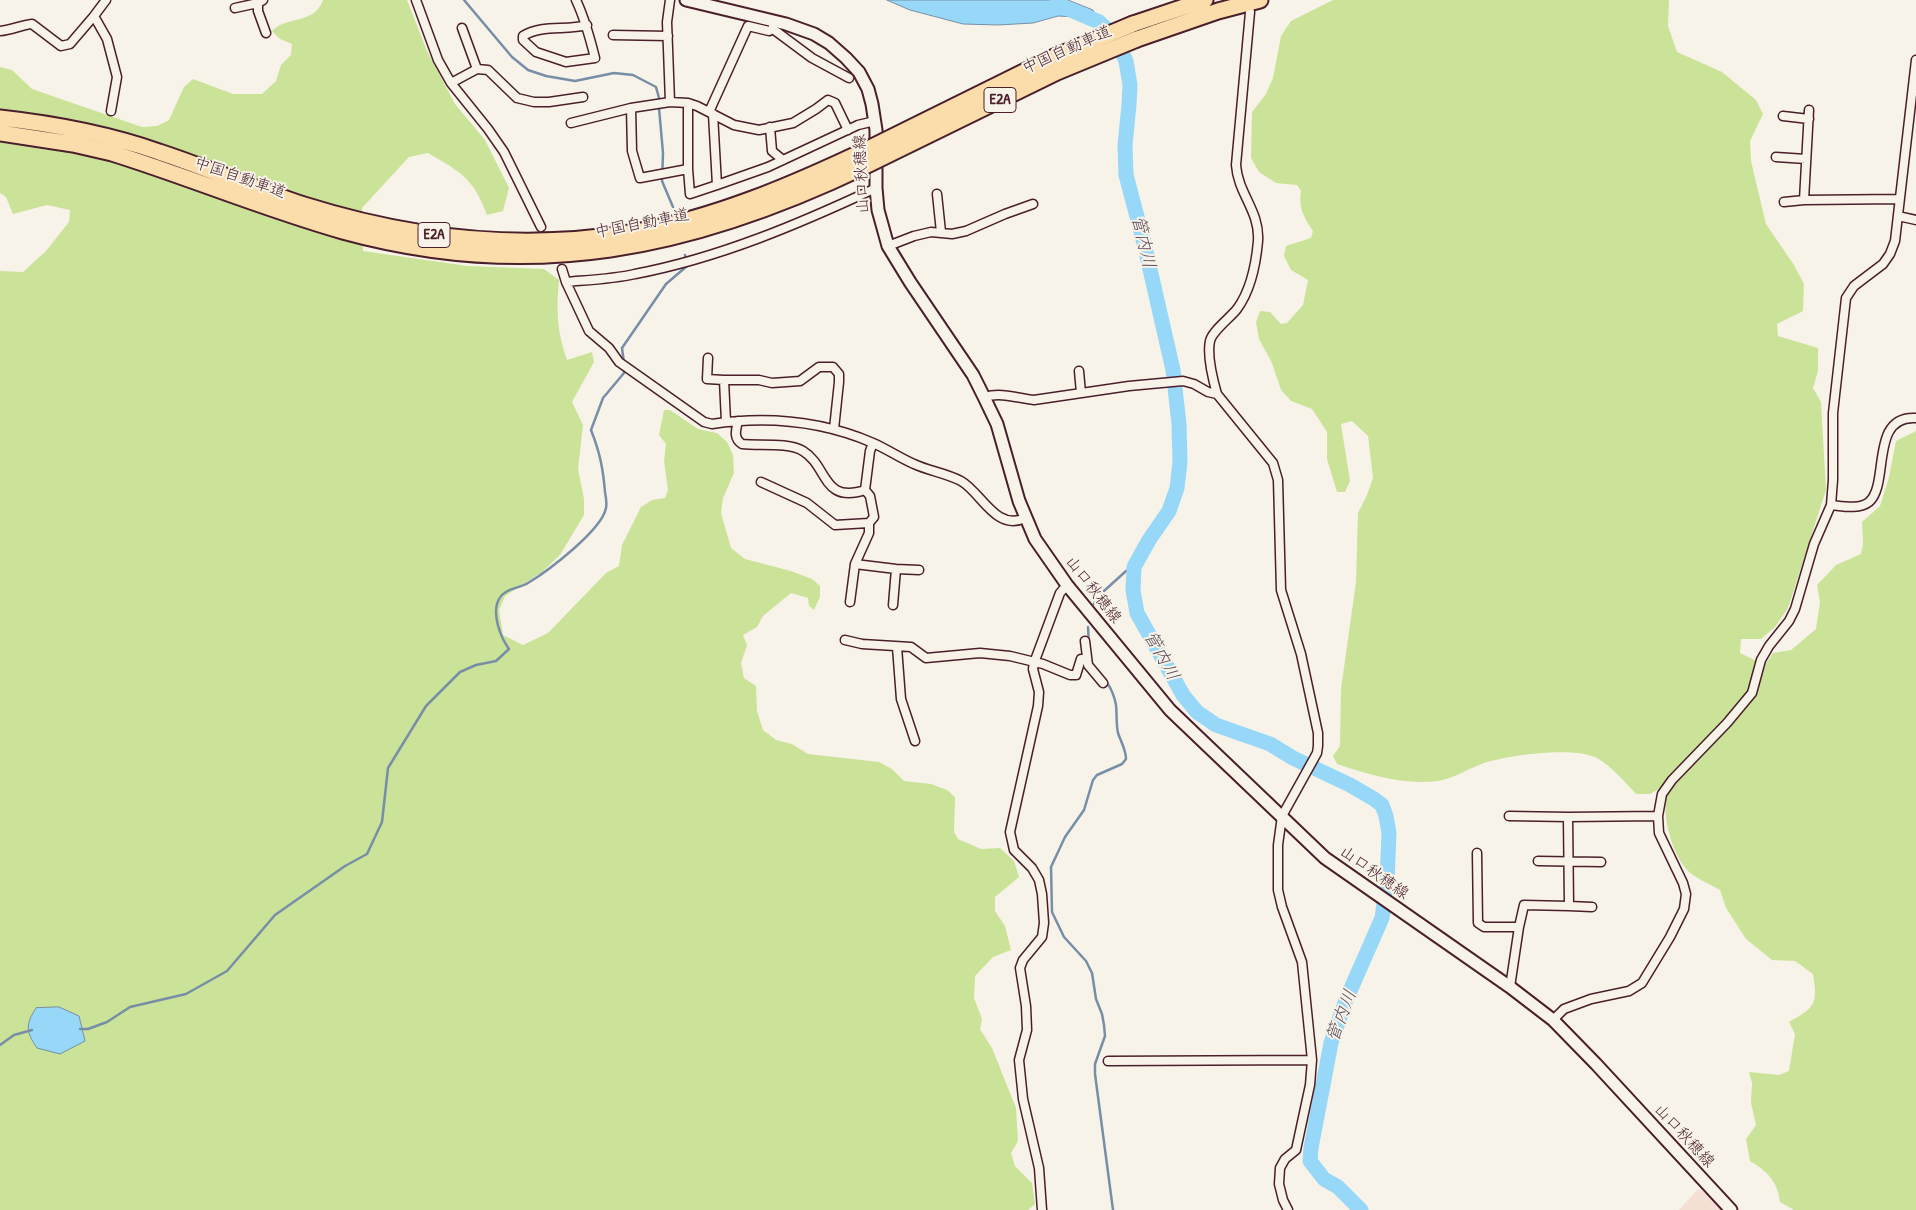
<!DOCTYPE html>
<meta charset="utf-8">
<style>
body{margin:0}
canvas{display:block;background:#f7f3e8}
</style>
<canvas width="1916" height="1210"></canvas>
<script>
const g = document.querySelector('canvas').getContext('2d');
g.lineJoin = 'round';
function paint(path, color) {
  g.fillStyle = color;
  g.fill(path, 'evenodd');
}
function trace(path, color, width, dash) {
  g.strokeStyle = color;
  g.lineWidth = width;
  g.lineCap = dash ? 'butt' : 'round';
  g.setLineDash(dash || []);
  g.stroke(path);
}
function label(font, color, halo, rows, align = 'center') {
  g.font = font + ' "Patrick Hand","Klee One",sans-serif';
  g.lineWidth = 4;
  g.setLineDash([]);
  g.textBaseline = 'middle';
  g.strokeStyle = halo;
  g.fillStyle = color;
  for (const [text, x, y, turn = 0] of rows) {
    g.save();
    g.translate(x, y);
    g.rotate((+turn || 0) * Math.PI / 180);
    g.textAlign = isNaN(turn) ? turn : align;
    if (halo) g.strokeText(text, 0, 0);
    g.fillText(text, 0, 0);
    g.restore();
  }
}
paint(new Path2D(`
 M1698 1189 1707 1194 1721 1210H1679Z`), '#f4e0d5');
paint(new Path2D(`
 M323 0H407L427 51 455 104 485 140 509 188 503 211 487 215C473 177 460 172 428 153L409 157 362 208 363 251 468 266 544 269 559 280C556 310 557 332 567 360L592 352 594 362 572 402 583 425 578 469 584 499V515L560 555 542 572 505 596 499 610 503 635 523 645 548 633 606 573 619 566 622 545 641 507 652 500 665 498 668 490 664 461 666 444 659 435 664 410H670L698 429 717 433 727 442 733 455 734 473 723 498 721 513 731 548 745 559 791 571 812 579 820 586V597L814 610 809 606 808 598 791 593 763 616 757 627 743 635 747 645 741 663 744 678 756 686 757 711 763 730 776 740 792 744 808 754 879 762 892 769 904 781 931 784 947 790 955 797 954 832 958 839 981 849 1000 848 1014 861 1019 877 995 897V911L1005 926 1011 950 993 957 975 976 974 998 982 1019 980 1029 992 1048 1016 1108 1018 1141 1011 1153 1015 1166 1032 1183 1035 1204 1028 1210H0V271L23 272 46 251 69 222 70 210 47 205 13 214 6 197 0 193V67L12 70 32 89 142 127 157 126 169 120 184 87 193 79 233 94H262L276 81 281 65 291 55 292 44 280 39 272 31C288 15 314 25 323 0Z
 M1333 0H1669L1668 26 1677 52 1722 72 1756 100 1763 114 1750 141 1751 161 1766 224 1794 265 1804 284 1803 311 1777 324 1778 336 1818 348V371L1813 388 1821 402 1826 490 1788 608 1775 627 1761 639H1741L1740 653 1765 665 1773 653 1791 650 1816 629 1820 602 1817 585 1836 565 1861 554 1863 544 1862 522 1880 506 1889 477 1896 441 1916 431V1210H1794L1780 1202C1778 1182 1767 1171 1750 1161L1746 1139 1756 1125 1751 1103 1752 1083 1749 1072 1779 1075 1789 1071 1795 1034 1789 1022C1815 1007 1818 1005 1813 974L1795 961 1772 960 1746 939 1726 908 1720 890C1710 884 1694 878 1686 869 1672 852 1660 813 1668 792L1662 787 1650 794H1636C1624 781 1612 767 1597 758 1574 746 1508 755 1484 763 1469 768 1453 779 1438 781 1403 785 1370 775 1337 764L1333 756 1340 746 1341 689 1356 582 1358 513 1367 495 1373 478 1368 436 1352 421 1341 424 1350 481 1345 492H1337L1327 459V432L1312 409 1291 401 1281 390 1272 363 1259 339 1256 322 1260 311 1270 312 1281 324 1287 323 1303 305 1308 280 1291 270 1284 256 1286 246 1311 238 1313 231C1304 218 1298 207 1301 191L1297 185 1276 183 1259 172 1251 158 1252 112 1266 94 1273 78 1281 36 1291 21Z`), '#cbe399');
const water = new Path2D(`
 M887 0H1068L1093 10 1099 22 1079 17 1058 16 1033 23 998 25 963 24 910 10Z
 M59 1007 79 1016 85 1041 60 1054 37 1048C26 1032 25 1025 36 1008Z`);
paint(water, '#97d8f9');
trace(water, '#788ea7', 1);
trace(new Path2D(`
 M464 0 512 57 528 70 546 76 575 81 614 73 633 75 656 87 659 98
 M659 108 663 153 662 181 673 207
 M624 363 622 348 666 284 687 266 685 255
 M1104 591 1126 571 1134 567
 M1094 604 1097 598
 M1088 627 1089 645
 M1093 665C1104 677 1113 688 1116 705 1117 715 1116 724 1118 733 1121 742 1126 750 1126 759L1122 764 1097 775 1093 780 1084 810 1065 837 1051 867 1052 912 1064 937 1086 961 1092 973 1096 999 1102 1014 1104 1025 1105 1036 1095 1064V1074L1113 1210
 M80 1029H88L107 1022 130 1007 186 994 227 971 275 915 345 866 367 854 382 822 388 768 426 706 460 672 476 665 496 661 509 649C501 638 491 614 499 599 505 588 518 589 528 583 548 571 602 530 606 508 607 503 606 497 605 492 603 468 600 453 591 430L603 398 624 373V369
 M0 1045 14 1035 32 1030`), '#788ea7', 2.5);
trace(new Path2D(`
 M1057 0 1064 7 1099 22 1115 37 1126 61 1130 85 1129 105 1125 145 1126 175 1144 243 1173 370 1179 424 1180 462 1177 488 1169 511 1149 540 1134 567 1133 590 1137 613 1183 695 1197 712 1216 725 1270 744 1293 758 1350 785 1374 799 1382 805 1386 816 1389 833 1387 883 1382 918 1346 1000 1331 1043 1311 1148 1310 1161 1324 1179 1338 1187 1361 1210`), '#97d8f9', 15);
const minor = new Path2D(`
 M416 0 438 60 451 83 488 129 504 152 541 227
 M576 0C585 19 590 38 595 58L566 62 536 52 523 40V36C542 24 566 31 587 25
 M258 3V11L266 33
 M235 8 258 3 263 0
 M1250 12 1236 165C1238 194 1260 211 1258 241 1256 264 1251 290 1237 309 1230 318 1212 331 1210 341 1207 355 1213 380 1217 394L1273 463 1278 480 1281 590 1301 654 1318 733V746L1317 753 1282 816 1278 845V890L1282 907 1302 962 1312 1060 1310 1085 1296 1150 1285 1159 1280 1168 1279 1184 1283 1200 1288 1210
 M94 16 106 0
 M773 25V29L812 58 849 78
 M0 31C12 30 21 25 32 24L61 46 70 44 94 16 107 39 117 77 111 111
 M613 35 668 36
 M477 69 488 70 517 98 534 102H549L583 97
 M451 83 477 69 462 28
 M670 102 688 103 697 106 734 125 759 130 793 123 816 109 828 100 835 103 848 130
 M631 108 632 151 640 178 688 169V103
 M1809 110 1804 200 1899 199
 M709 112 748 26 769 31 773 29
 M713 114 717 185 768 167 858 125 875 121
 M1783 116 1809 119
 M571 123 631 108 670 102 667 22 670 0
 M770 127 772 151 783 160
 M1776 157 1806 159
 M688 169 690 194 717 185
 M937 194 941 232
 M1784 202 1804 200
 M1898 216 1916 220
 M888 246 914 236 931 232 952 234 966 231 1005 214 1033 204
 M562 269 566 282 589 331 609 348 619 362 704 422 712 424C767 416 822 421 873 443 887 449 900 458 914 464 929 471 946 473 961 481 981 492 996 532 1025 518
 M566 282C589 280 613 279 635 274 719 258 799 224 876 188
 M708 358 707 379 724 380
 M1079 371 1081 393
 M984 397C1002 392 1016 398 1034 400L1129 386 1183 381 1194 384 1208 392 1217 394
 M738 421C736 430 733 438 742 444 759 446 788 442 803 451 828 466 822 504 865 490
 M726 422 724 380H759L772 383 800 381 819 367H833L839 374V382L834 429
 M761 482 807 503 835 525 869 523
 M1831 505C1842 506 1859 510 1869 502 1890 484 1869 415 1916 418
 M855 564 896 569 919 570
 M850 602 855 564 869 533V523L874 517 870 496 865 490 870 451 873 443
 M893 605 896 569
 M845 640 862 644 911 647 926 658 980 653 1010 656 1043 664 1070 675H1076L1081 659H1086
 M1085 641 1088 665 1103 683
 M897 647 901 699 915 741
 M1509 816 1568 817
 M1477 853 1478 923 1484 927H1519
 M1538 861 1601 862
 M1569 906 1592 907
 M1510 987 1519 927 1524 905 1569 906 1568 817 1658 816
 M1553 1020 1564 1009 1591 999 1629 991 1642 983 1670 937 1684 909 1686 894 1683 883 1659 833 1658 816 1662 794 1672 780 1727 723 1752 693 1761 660 1769 646 1789 621 1795 609 1814 544 1831 505 1833 480V413L1846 298 1854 286 1883 264 1890 254 1895 241 1916 60
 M1108 1061 1312 1060
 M1042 1210 1039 1168 1023 1099 1019 1060 1027 1030 1026 1006 1020 968 1023 960 1042 937 1044 923 1042 894 1039 880 1032 868 1014 850 1010 832 1038 706 1039 692 1033 669 1034 663 1060 593 1067 585`);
const secondary = new Path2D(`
 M686 0 786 24 814 34 829 43 846 58 859 72 868 89 872 104 876 130V188L878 210 888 246 910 282 973 375 984 397 997 424 1019 501 1035 539 1067 585 1170 710 1325 858 1510 987 1553 1020 1596 1064 1731 1210`);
const motorway = new Path2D(`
 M1133 24 1205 0
 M1137 39 1218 11 1260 0
 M0 118C54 124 108 134 159 152 208 168 255 189 304 205 409 238 520 251 630 233 713 219 792 185 868 149
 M0 133 73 144 112 153C189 177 265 209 343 231 532 283 692 249 865 166`);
trace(minor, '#4a1f2b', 11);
trace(secondary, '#4a1f2b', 15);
trace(motorway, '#4a1f2b', 19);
trace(minor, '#f7f3e8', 8);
trace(secondary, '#f7f3e8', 11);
trace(motorway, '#fbddab', 15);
const motorwayBridge = new Path2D(`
 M868 149 1052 58 1133 24
 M865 166 1057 72 1137 39`);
trace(motorwayBridge, '#4a1f2b', 19, []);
trace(motorwayBridge, '#fbddab', 15);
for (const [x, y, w] of [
 [1000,100,32],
 [434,235,32]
]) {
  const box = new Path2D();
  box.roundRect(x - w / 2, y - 12.5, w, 25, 4);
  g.fillStyle = '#f7f3e8';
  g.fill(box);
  trace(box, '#4a1f2b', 1);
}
label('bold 15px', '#4a1f2b', null, [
 ["E2A",1000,100],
 ["E2A",434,235]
]);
label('16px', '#4a1f2b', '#f7f3e8', [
 ["中国自動車道",1067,50,-24],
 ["山口秋穂線",862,174,-93],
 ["中国自動車道",240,178,19],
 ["中国自動車道",642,224,-11],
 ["山口秋穂線",1093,590,52],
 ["山口秋穂線",1374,873,35],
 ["山口秋穂線",1684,1136,47]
]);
label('italic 18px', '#5d4d5e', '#f7f3e8', [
 ["管内川",1143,242,77],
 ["管内川",1161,656,61],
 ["管内川",1342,1016,-69]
]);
</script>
